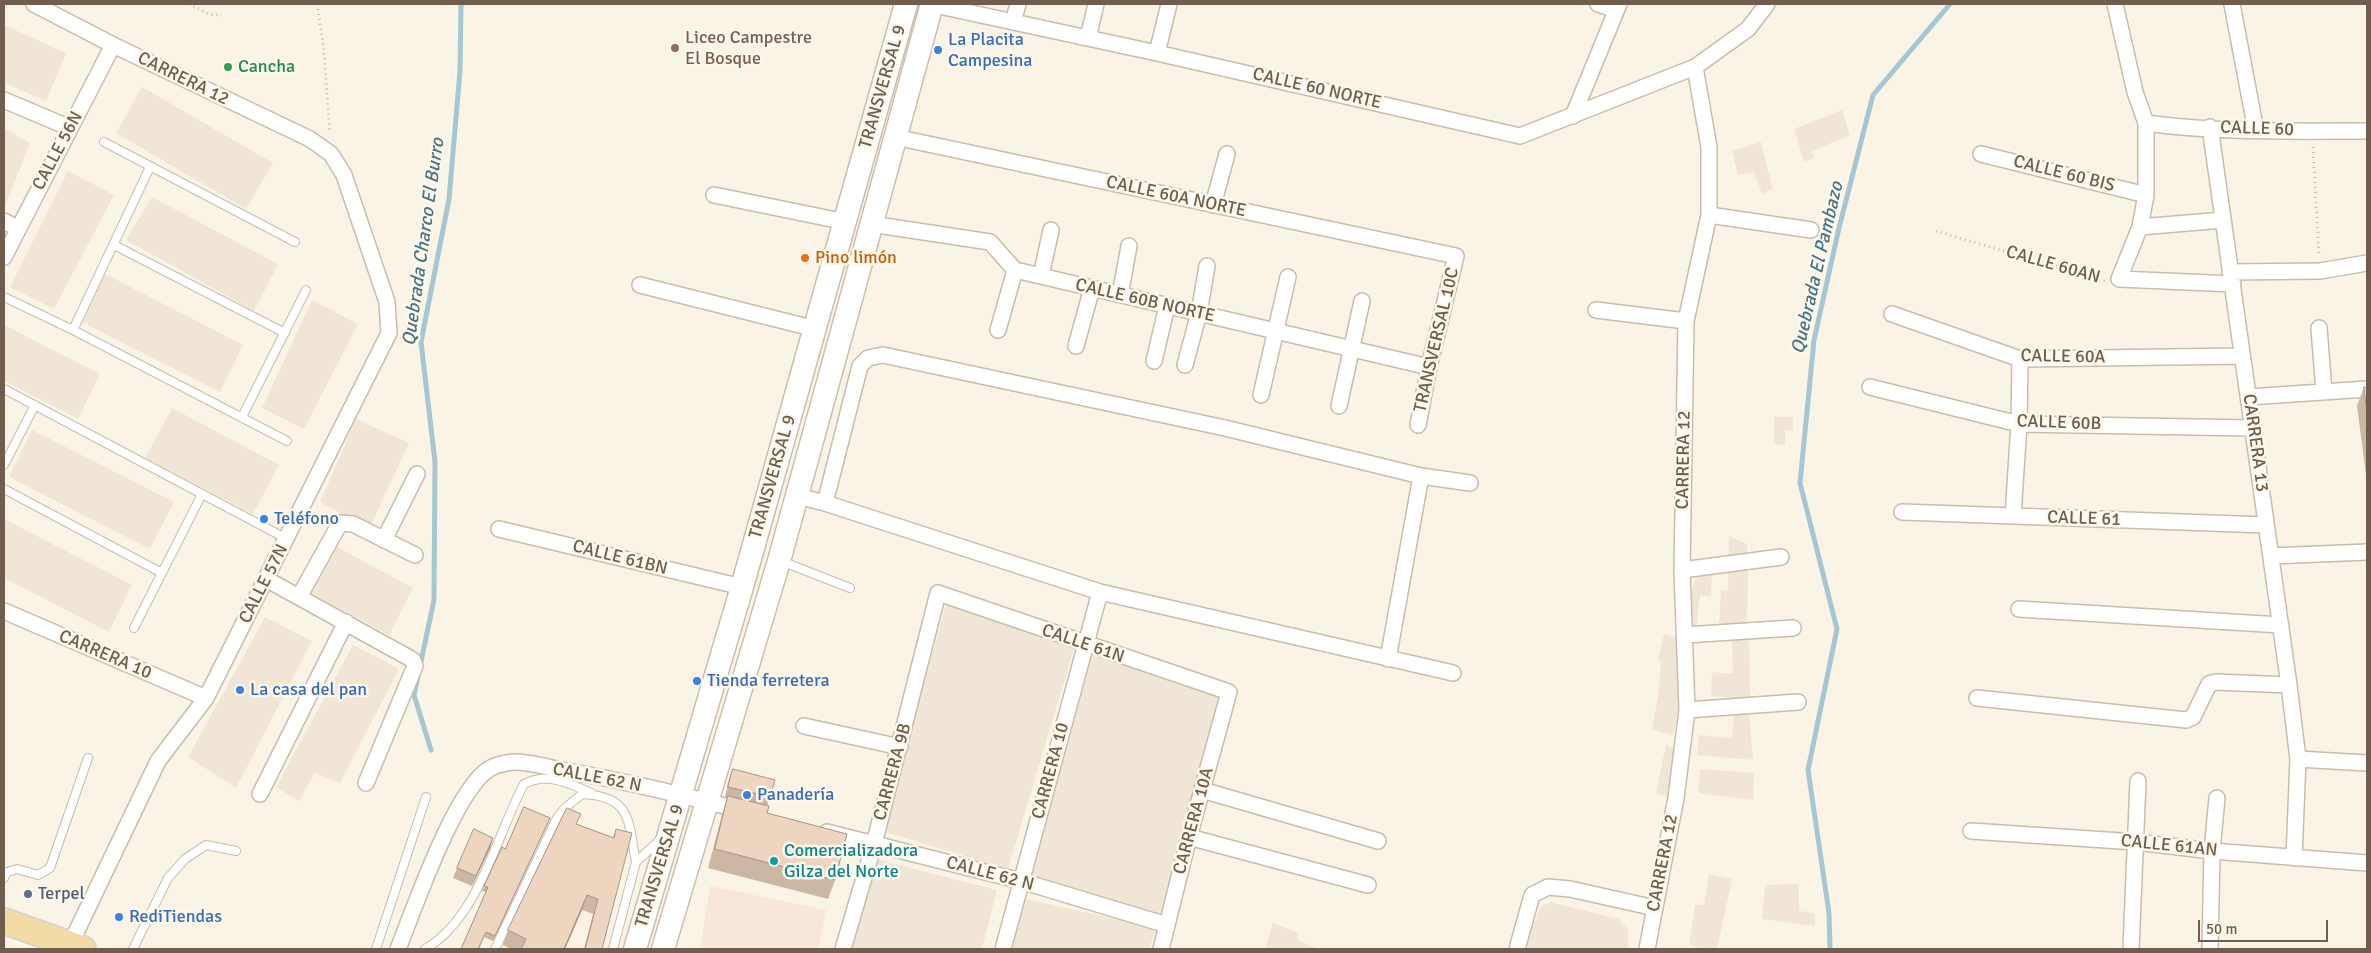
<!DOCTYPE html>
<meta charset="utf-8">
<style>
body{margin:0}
#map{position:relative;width:2371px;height:953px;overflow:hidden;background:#faf4e6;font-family:Signika,sans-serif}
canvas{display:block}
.frame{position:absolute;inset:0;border:5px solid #705d4d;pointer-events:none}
.scale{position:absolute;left:2198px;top:920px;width:130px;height:22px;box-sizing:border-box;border:2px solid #705d4d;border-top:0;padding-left:6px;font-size:15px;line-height:18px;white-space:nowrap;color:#705d4d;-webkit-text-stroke:4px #fdf8ec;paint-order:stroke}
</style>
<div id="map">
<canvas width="2371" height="953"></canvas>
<div class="frame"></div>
<div class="scale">50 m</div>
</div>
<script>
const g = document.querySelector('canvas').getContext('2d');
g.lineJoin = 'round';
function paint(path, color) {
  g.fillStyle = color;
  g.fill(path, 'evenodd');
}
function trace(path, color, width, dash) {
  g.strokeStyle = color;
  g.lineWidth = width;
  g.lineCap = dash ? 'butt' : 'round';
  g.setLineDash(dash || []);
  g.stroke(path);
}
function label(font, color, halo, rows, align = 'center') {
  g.font = font + ' Signika,sans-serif';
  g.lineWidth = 5;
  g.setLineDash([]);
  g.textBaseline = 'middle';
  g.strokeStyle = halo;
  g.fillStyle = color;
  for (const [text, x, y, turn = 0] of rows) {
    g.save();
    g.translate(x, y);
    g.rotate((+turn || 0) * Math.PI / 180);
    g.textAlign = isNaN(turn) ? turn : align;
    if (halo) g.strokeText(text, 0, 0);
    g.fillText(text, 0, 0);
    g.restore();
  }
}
paint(new Path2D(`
 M4 25 66 53 46 101 4 83Z
 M142 87 273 163 246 209 116 133Z
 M1842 110 1850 135 1812 151 1814 158 1804 162 1794 129Z
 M4 128 30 143 4 209Z
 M1761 142 1773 189 1762 194 1754 172 1738 175 1732 151Z
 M68 171 114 195 54 309 10 287Z
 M152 197 278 264 254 311 126 240Z
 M105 274 243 345 220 392 82 322Z
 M312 300 358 324 304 429 262 408Z
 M4 325 100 374 78 419 4 381Z
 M172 408 279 465 253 514 145 458Z
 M1774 417H1793V430H1785V445L1774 444Z
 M356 419 409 443 369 529 320 502Z
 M32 430 174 502 150 549 9 477Z
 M4 519 132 585 109 632 4 578Z
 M1729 536 1747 544 1748 588 1746 631 1719 627 1721 590H1728Z
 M335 546 413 588 389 635 310 593Z
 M1712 569 1711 597 1700 595 1696 630 1689 623 1690 595 1698 572Z
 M946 605 1074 648 1008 869 882 831Z
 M265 617 312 641 236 788 188 757Z
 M1664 634 1679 638 1683 691 1673 735 1652 730 1658 695 1661 662 1658 660Z
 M1732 639 1749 641 1750 700 1711 696 1712 672 1733 674Z
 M353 645 399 669 340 783 315 773 299 801 276 787Z
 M1090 655 1225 688 1159 916 1029 879Z
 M1749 710 1753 760 1697 755 1699 735 1732 738 1734 713Z
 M1666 745 1676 749 1670 797 1656 793Z
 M1700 769 1754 773 1753 800 1698 793Z
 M876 859 997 890 982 949H850Z
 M1709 874 1732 879 1717 949H1704L1689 945 1695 905H1704Z
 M1799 884V911L1815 913V926L1762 919 1765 885Z
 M1025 899 1156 928 1149 949H1011Z
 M1551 902 1619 919 1628 930V949H1523L1539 911 1543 905Z
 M1273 923 1297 932 1298 940 1318 949H1265Z`), '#f1e6d5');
paint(new Path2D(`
 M710 886 826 910 818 949H700Z`), '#f9e6db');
trace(new Path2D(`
 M431 750 414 695 434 600 435 462 421 342 449 199 460 71 461 4
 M1830 949 1829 913 1808 770 1837 629 1800 483 1814 340 1839 228 1873 95 1950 4`), '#a4c7d2', 5);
const service = new Path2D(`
 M104 142 295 242
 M114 245 285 333
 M4 297 73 330 287 441
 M73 330 150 167
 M4 389 287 539
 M242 417 306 290
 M4 465 35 405
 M4 489 162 573
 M781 561 850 588
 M134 628 202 494
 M4 878 7 872 17 869 38 875 50 868 88 758
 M133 949 168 878 185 859 206 845 236 851
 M376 949 426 797
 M425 949C479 918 496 836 524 784 547 772 569 783 591 793
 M495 949 557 818 565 808 582 794C633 796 628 823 636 862
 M613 949 636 862 662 838`);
const minor = new Path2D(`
 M34 4 113 45 310 139 331 154 344 175 387 302 389 333 206 698 158 761 70 945
 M930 4 1157 53 1520 136 1695 67 1748 29 1767 4
 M1598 4 1616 10
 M2115 4 2135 92 2146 123V195L2140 227 2119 279 2233 284
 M2232 4 2256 131
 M1013 22 1018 4
 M1088 38 1096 4
 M1157 53 1169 4
 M4 100 70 128
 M1573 116 1619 4
 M2146 123C2218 133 2295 131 2367 131
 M2210 127 2289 685 2298 759 2294 858
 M895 137 1456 256 1429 367 1418 425
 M1981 154 2146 195
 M714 195 846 222
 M1213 205 1227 154
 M1709 215 1811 230
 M4 221 17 228
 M871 224 990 242 1015 270 1429 367
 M2140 227 2223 220
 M4 257 113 45
 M2230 272 2320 271 2367 263
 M1041 276 1051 230
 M640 285 816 329
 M1120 295 1129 246
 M1596 310 1686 321
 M1892 314 2020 359 2242 356
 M2319 328 2324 392
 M998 330 1015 270
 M1076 346 1092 288
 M1154 361 1167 306
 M1185 365 1199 313 1207 266
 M1870 387 2019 424 2252 428
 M1261 395 1288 277
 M2248 397 2367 389
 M1339 406 1362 301
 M797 496 825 503 1100 592 1453 673
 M825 503 860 366 868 358 883 355 1225 428 1421 476 1470 483
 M1902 512 2266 525
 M2013 516 2019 424 2020 359
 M499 529 742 587
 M384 540 417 474
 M2271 556 2367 552
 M1682 570 1781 557
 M266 579 413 660 415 666 366 783
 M299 597 340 523 353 524 415 555
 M2019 609 2281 625
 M4 611 206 698
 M1685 635 1793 628
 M1388 659 1421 476
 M1977 698 2186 720 2193 717 2209 684 2216 682 2289 685
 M1687 710 1798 702
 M804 726 900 747
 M2298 759 2367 763
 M1202 790 1378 841
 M260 794 346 622
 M1971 831 2136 842 2212 851 2367 863
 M827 832 1021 881 1167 925
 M1189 837 1368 885
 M398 949C414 909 455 790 489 769 495 765 508 762 515 762 531 762 550 768 567 771 626 781 685 796 744 811
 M843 949 874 844 938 593 1229 692 1189 837 1161 949
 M1003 949 1100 592
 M1517 949 1532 895 1548 887 1570 889 1655 908
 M1647 949 1676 798 1687 710 1682 570 1686 321 1709 215V147L1695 67
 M2131 949 2138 781
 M2210 949 2212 851 2217 798`);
const secondary = new Path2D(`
 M635 949 742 587 906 4
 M663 949 779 561 932 4`);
const primary = new Path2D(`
 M4 921 83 949`);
trace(service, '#cabcad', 10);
trace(minor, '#cabcad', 18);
trace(secondary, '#cdbdab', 25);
trace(primary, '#d7d2cd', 28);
trace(new Path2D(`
 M189 4 209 14 222 15
 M317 4 323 42 330 133
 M2313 147 2319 255
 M1936 231 2105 281`), '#d1b9a4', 3, [1, 4]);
trace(service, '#fff', 8);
trace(minor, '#fff', 15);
trace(secondary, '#fff', 22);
trace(primary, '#f2dba5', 25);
paint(new Path2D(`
 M2364 387H2367V475H2366L2357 406Z
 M733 769 770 797 767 806V813L835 880 828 899 708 868 722 815 728 797H725L729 779Z
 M550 818 493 941 484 937 479 949H461L486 892 482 891 484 886Z
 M577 824 613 838 616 829 602 949H584L593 914 582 910 565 949H511L503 945 508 930Z
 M493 838 490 848 472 886 453 878 457 868Z`), '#ccb7a5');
paint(new Path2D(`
 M550 818 548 823 493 941 495 936Z
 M493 838 490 848 472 886 476 876Z
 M587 895 582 910 565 949H564Z`), '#a69586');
const building = new Path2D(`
 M2364 387H2367V412Z
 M733 769 775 780 770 797 728 787Z
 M728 796 769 806 767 813 847 834 835 880 715 849Z
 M524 807 550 818 495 936 486 932 478 949H461L488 887 484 886 502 847 505 849Z
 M567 808 581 814 576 824 614 838 616 829 632 833 602 949H585L598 899 587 895 564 949H521L526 939 508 930Z
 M474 829 493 838 476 876 457 868Z`);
paint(building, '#edd5c0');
trace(building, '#a69586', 1);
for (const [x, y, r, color] of [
 [675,48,5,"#8d6e63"],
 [938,50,5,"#3f7fe0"],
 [228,67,5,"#2e9e5b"],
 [805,258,5,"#e8710a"],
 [264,519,5,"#3f7fe0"],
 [697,681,5,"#3f7fe0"],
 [240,690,5,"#3f7fe0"],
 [747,795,5,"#3f7fe0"],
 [774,861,5,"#0f9aa8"],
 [28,894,5,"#5c6f8a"],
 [119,917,5,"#3f7fe0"]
]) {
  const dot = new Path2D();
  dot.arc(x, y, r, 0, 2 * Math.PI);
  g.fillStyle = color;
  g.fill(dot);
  trace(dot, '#fdf8ec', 2);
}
label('18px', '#785e54', '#fdf8ec', [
 ["Liceo Campestre",685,38],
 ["El Bosque",685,59]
], 'left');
label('18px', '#366cbe', '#fdf8ec', [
 ["La Placita",948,40],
 ["Campesina",948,61],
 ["Teléfono",274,519],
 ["Tienda ferretera",707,681],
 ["La casa del pan",250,690],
 ["Panadería",757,795],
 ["RediTiendas",129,917]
], 'left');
label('18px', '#27864d', '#fdf8ec', [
 ["Cancha",238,67]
], 'left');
label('18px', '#705d4d', '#fdf8ec', [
 ["CARRERA 12",183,79,26],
 ["TRANSVERSAL 9",883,87,-74],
 ["CALLE 60 NORTE",1317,89,13],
 ["CALLE 60",2257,129,2],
 ["CALLE 56N",58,151,-62],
 ["CALLE 60 BIS",2064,174,14],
 ["CALLE 60A NORTE",1176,197,12],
 ["CALLE 60AN",2053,265,16],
 ["CALLE 60B NORTE",1145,301,13],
 ["TRANSVERSAL 10C",1437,340,-77],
 ["CALLE 60A",2063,357,1],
 ["CALLE 60B",2059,423,2],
 ["CARRERA 13",2255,443,82],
 ["CARRERA 12",1684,460,-89],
 ["TRANSVERSAL 9",773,477,-74],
 ["CALLE 61",2084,519,2],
 ["CALLE 61BN",620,558,14],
 ["CALLE 57N",264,584,-63],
 ["CALLE 61N",1083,644,19],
 ["CARRERA 10",105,655,23],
 ["CARRERA 10",1051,771,-75],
 ["CARRERA 9B",893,772,-75],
 ["CALLE 62 N",597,778,11],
 ["CARRERA 10A",1194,821,-75],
 ["CALLE 61AN",2169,846,6],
 ["CARRERA 12",1663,863,-79],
 ["TRANSVERSAL 9",660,866,-73],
 ["CALLE 62 N",990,874,15]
]);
label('18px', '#c56008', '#fdf8ec', [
 ["Pino limón",815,258]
], 'left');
label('18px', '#0d838f', '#fdf8ec', [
 ["Comercializadora",784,851],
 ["Gilza del Norte",784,872]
], 'left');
label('18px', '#4e5e75', '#fdf8ec', [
 ["Terpel",38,894]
], 'left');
label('italic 19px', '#4a7481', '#fdf8ec', [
 ["Quebrada Charco El Burro",424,242,-82],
 ["Quebrada El Pambazo",1818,268,-77]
]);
</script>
